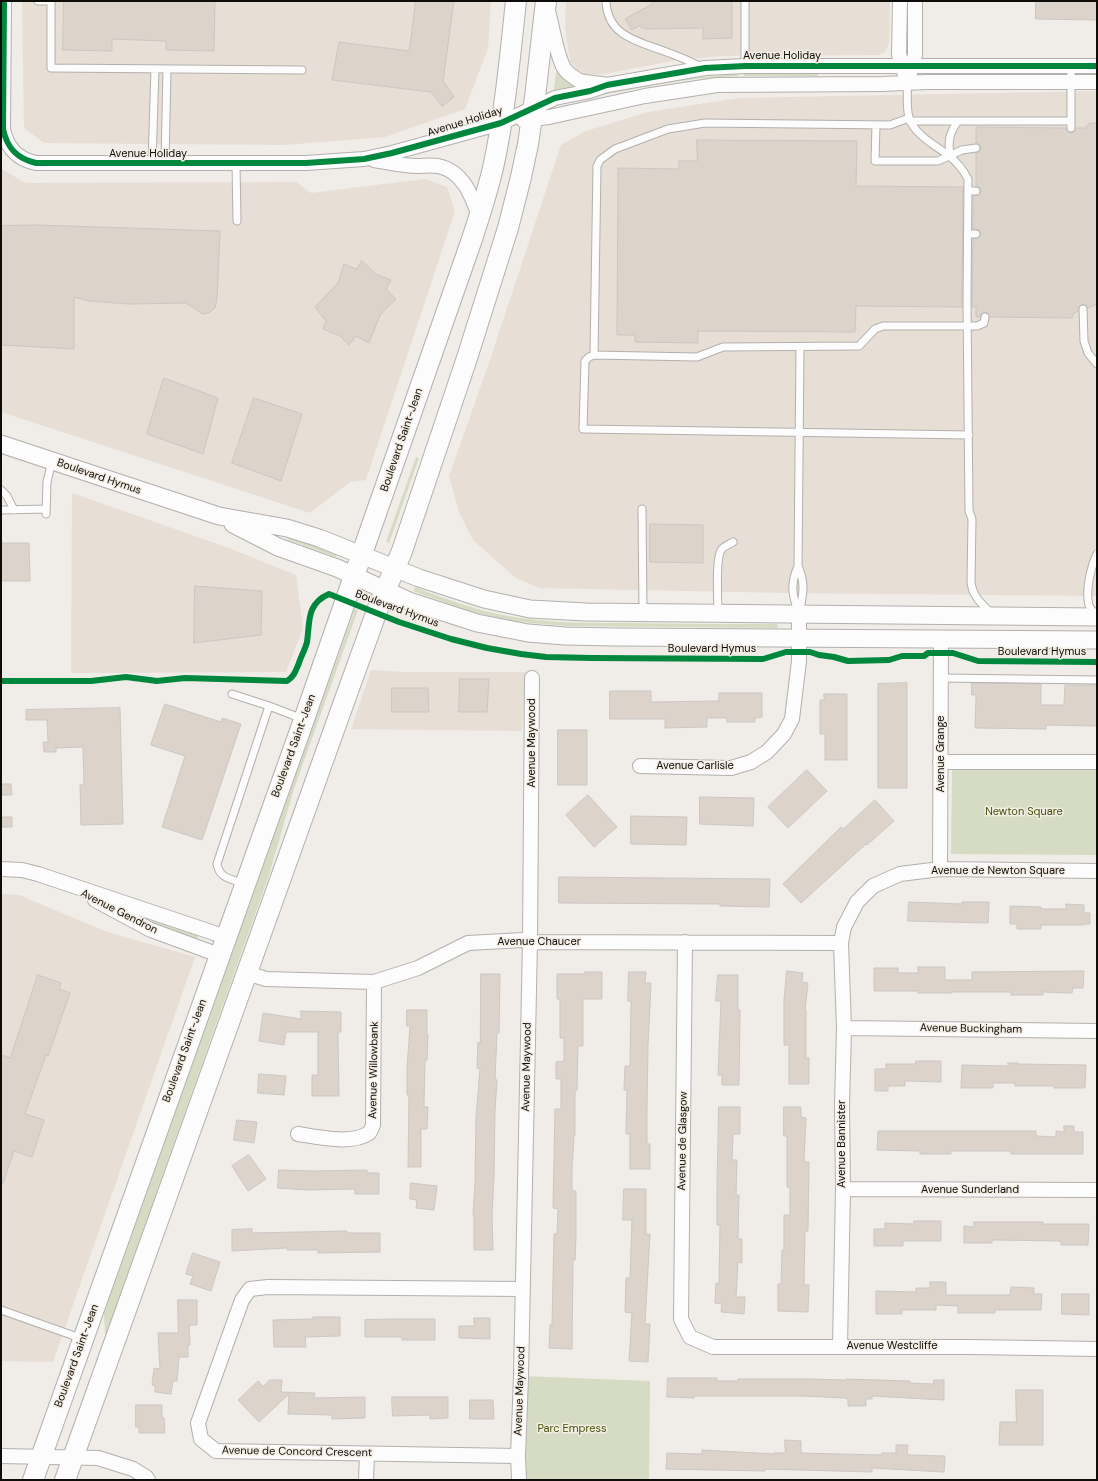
<!DOCTYPE html>
<style>
body{margin:0}
#map{position:relative;width:1098px;height:1481px;overflow:hidden;background:#f0ece8;font-family:"DM Sans",sans-serif}
canvas{display:block}
.frame{position:absolute;inset:0;border:2px solid #0e0c09;pointer-events:none}
</style>
<div id="map">
<canvas width="1098" height="1481"></canvas>
<div class="frame"></div>
</div>
<script>
const g = document.querySelector('canvas').getContext('2d');
g.lineJoin = 'round';
function paint(path, color) {
  g.fillStyle = color;
  g.fill(path, 'evenodd');
}
function trace(path, color, width, dash) {
  g.strokeStyle = color;
  g.lineWidth = width;
  g.lineCap = dash ? 'butt' : 'round';
  g.setLineDash(dash || []);
  g.stroke(path);
}
function label(font, color, halo, rows, align = 'center') {
  g.font = font + ' "DM Sans",sans-serif';
  g.lineWidth = 3;
  g.setLineDash([]);
  g.textBaseline = 'middle';
  g.strokeStyle = halo;
  g.fillStyle = color;
  for (const [text, x, y, turn = 0] of rows) {
    g.save();
    g.translate(x, y);
    g.rotate((+turn || 0) * Math.PI / 180);
    g.textAlign = isNaN(turn) ? turn : align;
    if (halo) g.strokeText(text, 0, 0);
    g.fillText(text, 0, 0);
    g.restore();
  }
}
paint(new Path2D(`
 M22 1H491L488 48 465 109 385 137 283 145 44 143 24 128Z
 M566 1H890L889 44 885 52 879 55 722 56 678 60 604 74 587 75 576 69 570 61 565 28Z
 M1097 91V596L786 593 539 588 516 578 473 540 459 512 449 476 490 360 561 145 586 131 648 112 739 98Z
 M1 169 26 183 296 182 311 193 425 179 447 187 455 211 366 480 350 482 310 513 1 412Z
 M72 493 229 548 296 575 303 628 286 672 71 673Z
 M371 670 404 672H525L522 731 351 729Z
 M1 894 19 895 107 932 195 957 53 1362 1 1361Z`), '#e7ded5');
paint(new Path2D(`
 M557 67 576 86 575 89 553 95Z
 M932 73H1048L1050 74 1049 75H930Z
 M738 74V76C684 77 630 90 576 100 629 87 684 77 738 74Z
 M744 74H818V76H744Z
 M416 457 419 458 389 543 386 542Z
 M288 536 337 553 336 557 289 540 287 538Z
 M415 587C445 599 475 610 508 616 547 623 586 623 626 623 676 624 727 624 777 624L778 628 567 626 530 623 503 619 469 611 413 591Z
 M355 609 358 610 294 789 269 875 106 1334 105 1333 104 1313Z
 M1097 769V855L951 854 952 770Z
 M153 920 198 934V938L196 940 154 926 152 923Z
 M521 1376 650 1381 649 1480H520Z`), '#d6dcc3');
const building = new Path2D(`
 M64 1H215L214 51 166 50V41L112 39V51L63 50Z
 M416 1H454L443 81 454 97 442 106 431 92 332 80 339 42 409 51Z
 M652 1H732V38L703 39V28L645 29 639 26 632 30 625 19 652 4Z
 M1036 1H1097V20L1036 19Z
 M1090 123H1097V304L1088 308 1085 304 1081 305 1078 307V311L1073 314 1072 318 990 317 988 313 985 312 981 314 980 317H976V307H972L973 239 978 238 981 234 979 230 973 229V196L978 195 981 191 980 188 976 186V153L979 152 981 148 980 145 976 143V127L1066 128 1068 132 1071 133 1075 131 1076 128H1085Z
 M697 140 857 141 856 186 963 187 962 307 856 306 855 332 698 331V343L635 342V335H617L618 168 679 169V161H697Z
 M37 225 220 231 217 299 215 308 209 313 203 314 186 303 129 304 89 301 74 297V349L1 345V226Z
 M362 261 376 274 391 280 386 289 396 299 380 315 369 343 356 336 349 345 340 336 323 329 326 321 315 307 338 283 344 264 356 269Z
 M164 378 218 398 203 454 147 434Z
 M254 398 302 414 281 481 232 463Z
 M650 524 703 525V563L650 562Z
 M1 543H29L30 581H1Z
 M195 586 262 591 261 635 194 643Z
 M460 679H489L487 712H459Z
 M907 683V788H878V684Z
 M972 683 1041 684V705H1064L1065 685H1097V726L1046 725V729L975 728 976 695H972Z
 M392 688H428L429 712H392Z
 M610 691H651V702L719 701V693H762V717L755 718V722H727V718H707V727L665 728V719H610Z
 M824 694H847V760H825V734H820V700H824Z
 M165 704 221 722 222 718 241 724 202 840 162 827 185 756 151 745Z
 M120 708 123 824 81 825 80 785H84L83 747 56 748V752H44L43 742H48L47 720H26V710Z
 M558 730H587V785H558Z
 M807 770 827 791 788 828 768 807Z
 M1 784H11L12 795H1Z
 M588 795 617 827 594 847 566 815Z
 M700 797 754 798 753 826 700 824Z
 M875 800 894 821 867 845 866 844 801 903 783 884 841 827 843 829Z
 M631 816 687 817 686 845 631 844Z
 M1 817H12V827H1Z
 M559 877 770 879 769 907 720 906V904L559 903Z
 M909 902 962 904V902H989L988 923 908 921Z
 M1066 904 1084 905V913H1090V924H1084V925H1041V929H1017V924H1010V906L1041 907V909H1066Z
 M918 967H945V980H972V972L1084 971 1083 988H1073L1072 993 1043 992V995H1011V992H952V993H918V991H874V968H898V973H918Z
 M787 971 803 973 802 982 808 983 805 1010H806V1058H809V1084H789V1045H784V1000Z
 M585 972H602V999H583V1046H578L577 1090H575V1135H574L572 1169V1191H576V1235L575 1260H573L572 1349 549 1348 550 1325H552L554 1234H557L558 1209 553 1208 555 1109H561V1079H556V1062L564 1061V1038H560V999H557V974H585Z
 M629 972H646L645 983H651L648 1046 647 1107V1144H650V1169H630V1134H626L627 1090H624L625 1066H630L631 1001H628Z
 M481 974H500L499 1033H497L495 1079 497 1080 495 1110 494 1177 492 1215 493 1250H474V1215H473L475 1183 476 1117 480 1069 477 1068 478 1042 480 1043Z
 M38 975 61 983 59 989 70 993 48 1056 46 1055 25 1114 44 1120 32 1157 14 1151 3 1183H1V1055L10 1058Z
 M718 975H738V1010H740L739 1085H722V1075H718L721 1001H716Z
 M407 1010H427V1034L428 1035 427 1060H425L424 1107H428L427 1129H421V1167H408L409 1095H407V1068L410 1026H407Z
 M301 1011 341 1012V1032H338L339 1096H312V1075H318V1032H286L284 1045 259 1041 263 1013 301 1019Z
 M916 1061H941V1082L905 1081V1086H888V1091H875V1069H886V1064H915Z
 M1008 1063H1018V1064L1086 1065 1085 1088H1054V1086H1015V1083H993V1088H961L962 1065 1008 1066Z
 M259 1074 286 1076 284 1095 258 1093Z
 M719 1107H740V1134H733L732 1160H737L736 1195H739L738 1239H742V1263L738 1262 736 1297H745L744 1314 721 1312 722 1304 715 1303 716 1283 719 1284 720 1225H717V1186Z
 M784 1107H801V1117L806 1118 804 1162H809L808 1231H805L804 1285H809L808 1312 778 1311V1284H781L782 1250H784V1215H790V1187H787V1136H784Z
 M237 1120 257 1122 254 1143 234 1140Z
 M1064 1126H1074V1132H1083V1154H1011V1151H951V1154H920V1151L877 1150 878 1131H1036V1136L1056 1137V1131L1064 1132Z
 M249 1155 266 1179 248 1191 232 1166Z
 M279 1170 312 1171 367 1170V1173H379V1194H355V1189L307 1190 278 1188Z
 M411 1183 437 1186 434 1210 416 1208 417 1200 410 1199Z
 M624 1189H646V1234H650L645 1324H650L648 1362 629 1361 632 1313 625 1312 626 1278H630L632 1220H623Z
 M914 1221H941V1241H903V1246H874V1229H885V1223L914 1224Z
 M974 1222H1043V1224H1089L1088 1245H1061V1241L992 1240V1243H964V1226L974 1227Z
 M252 1229V1233L347 1231V1233H380V1252L318 1253V1250H287V1248L232 1251V1230Z
 M193 1253 220 1262 211 1291 190 1284 193 1276 186 1274Z
 M930 1282H946V1295H1010L1011 1287 1034 1288V1294H1042L1041 1310H995V1313H958V1306L936 1305V1310H902V1314H876V1291L916 1292V1288H930Z
 M1062 1294H1089V1315L1062 1314Z
 M178 1300H197V1325H189L190 1345H188V1357H179L177 1381H173L171 1394 155 1392V1386L152 1385 154 1368 160 1369 158 1333H178Z
 M313 1317H340V1336L305 1337 306 1347H274L273 1320 313 1319Z
 M474 1318H490V1339L459 1338V1326H474Z
 M393 1319H435V1340H402V1337H365V1320Z
 M668 1378H717V1381H738V1379H810L846 1380V1379L910 1381V1383L933 1384 934 1380H944V1400L872 1396V1399H866V1406H848V1399L845 1398 803 1396H694V1398L667 1397Z
 M270 1380H282L281 1392 315 1393 314 1398 365 1397V1418L332 1419V1415L288 1414 289 1394 259 1422 238 1400 258 1381 263 1386Z
 M1016 1390H1043V1445H999L1000 1422H1016Z
 M392 1397H448V1418L430 1419V1415L393 1416Z
 M470 1400H493L494 1419H470Z
 M136 1405H162V1417L164 1418 165 1433H139V1427H136Z
 M785 1440 801 1441V1453L882 1455V1453H896V1445H908L907 1454 910 1455 945 1456 944 1472 872 1468V1472L765 1469V1471L666 1469 667 1453 702 1454V1450L774 1454V1453H785Z`);
paint(building, '#dcd3cb');
trace(building, '#cbc7c4', 1);
const service = new Path2D(`
 M38 1H51
 M51 1V68L302 70
 M606 1C607 34 635 41 661 50 675 55 688 60 701 67
 M745 66V1
 M1071 66V128
 M907 83C908 94 906 107 909 117 914 135 935 145 948 155 957 162 963 169 968 179L967 301 969 511 972 519 971 581C972 596 981 603 991 613
 M910 121H1071
 M876 125 875 161H938L962 150 976 148
 M950 156C948 140 949 134 958 121
 M152 163 155 69
 M165 163 167 69
 M236 164 237 221
 M968 191H976
 M968 234H976
 M1083 309 1084 341 1088 353 1097 364
 M594 355 597 166 600 160 615 149 668 129 705 123 890 125 909 118
 M969 435 583 429 585 361 589 357 594 355 697 357 723 347 859 346 875 329 883 326H977L984 323 985 317
 M1 490 7 496 14 510
 M642 509 643 613
 M1 510 46 509
 M46 514 47 482 52 461
 M798 566C806 584 803 595 799 614
 M718 613C718 601 715 556 722 549 724 546 730 544 733 542
 M799 614C792 595 790 585 798 566L800 347
 M1095 617C1093 613 1091 609 1089 605 1085 591 1091 566 1097 554
 M941 678 1097 680
 M232 694 269 706
 M244 884C232 878 220 880 217 864L269 706 303 719
 M1 1310 83 1339`);
const minor = new Path2D(`
 M4 1 3 129C7 148 17 159 36 163H306L364 159 392 153 501 123 555 98 590 91 607 85 705 68 745 66H1097
 M900 1 899 54 905 75
 M548 11C552 25 557 57 564 68 567 73 573 77 578 80 586 83 595 83 603 84
 M910 73 915 55V1
 M523 120 549 117 645 96 717 85 882 84 927 82H1097
 M374 160C388 162 403 166 417 166 424 166 431 165 438 166 463 171 472 196 479 216
 M940 762H1097
 M640 766 731 768 751 762 767 752 784 734 792 719 799 661V614
 M1 869 22 870 38 874 226 937
 M940 869 941 640
 M95 900 151 930 219 955
 M685 942 681 1319 690 1337 713 1347H971L1097 1349
 M247 973 266 979 374 982 418 968 468 943 523 940 530 942 841 943
 M844 1028 1097 1031
 M298 1134C317 1137 352 1145 369 1133 371 1131 372 1127 373 1125L374 982
 M843 1189 1097 1190
 M840 1346 843 1189 842 1106 844 1028 841 943 844 927 857 902 873 886 900 874 940 869 1097 871
 M1 1456 98 1458 133 1469 146 1477 148 1480
 M518 1456 216 1451 201 1439 198 1423 242 1300 250 1289 268 1287 522 1289
 M366 1480 367 1454
 M519 1480 518 1456 521 1376 530 942 532 678`);
const tertiary = new Path2D(`
 M1 444 219 516 287 528 319 538 419 578 484 599 530 609 586 612 1097 617
 M233 524 278 547 337 568 409 601 477 623 528 633 565 636 615 637 1097 640`);
const secondary = new Path2D(`
 M33 1480 301 728 471 242C479 218 487 193 493 168 505 113 510 57 516 1
 M65 1480 340 713 378 608 402 551 467 358 508 228 521 177 528 144 535 97 546 1`);
trace(service, '#b3b0ad', 9);
trace(minor, '#b3b0ad', 16);
trace(tertiary, '#b3b0ad', 19);
trace(secondary, '#b3b0ad', 22);
trace(service, '#fdfcfc', 7);
trace(minor, '#fdfcfc', 14);
trace(tertiary, '#fdfcfc', 17);
trace(secondary, '#fdfcfc', 20);
trace(new Path2D(`
 M4 1 3 129C7 148 17 159 36 163H306L364 159 392 153 501 123 555 98 590 91 607 85 705 68 745 66H1097
 M1 681H91L126 677 157 681 185 678 287 681C294 677 296 670 299 663 301 656 305 650 307 642 310 622 306 604 329 594L399 622 451 639 487 648 521 654 546 657 592 658 763 659 786 652H810L819 655 834 657 848 661 889 660 902 656H924L928 653H953L978 661 1097 662`), '#00873e', 6);
label('11px', '#0e0c09', '#f4ede4', [
 ["Avenue Holiday",782,56],
 ["Avenue Holiday",465,122,-17],
 ["Avenue Holiday",148,154],
 ["Boulevard Saint-Jean",402,440,-71],
 ["Boulevard Hymus",99,477,19],
 ["Boulevard Hymus",397,609,20],
 ["Boulevard Hymus",712,649],
 ["Boulevard Hymus",1042,652],
 ["Avenue Maywood",532,743,-90],
 ["Boulevard Saint-Jean",294,746,-70],
 ["Avenue Grange",941,754,-90],
 ["Avenue Carlisle",695,766],
 ["Avenue de Newton Square",998,871],
 ["Avenue Gendron",119,912,27],
 ["Avenue Chaucer",539,942],
 ["Avenue Buckingham",971,1029,1],
 ["Boulevard Saint-Jean",185,1051,-70],
 ["Avenue Maywood",527,1067,-89],
 ["Avenue Willowbank",374,1070,-89],
 ["Avenue de Glasgow",683,1141,-89],
 ["Avenue Bannister",842,1144,-90],
 ["Avenue Sunderland",970,1190],
 ["Avenue Westcliffe",892,1346],
 ["Boulevard Saint-Jean",77,1356,-70],
 ["Avenue Maywood",520,1391,-88],
 ["Avenue de Concord Crescent",297,1452,1]
]);
label('11px', '#3f5106', '#f4ede4', [
 ["Newton Square",1024,812],
 ["Parc Empress",572,1429]
]);
</script>
